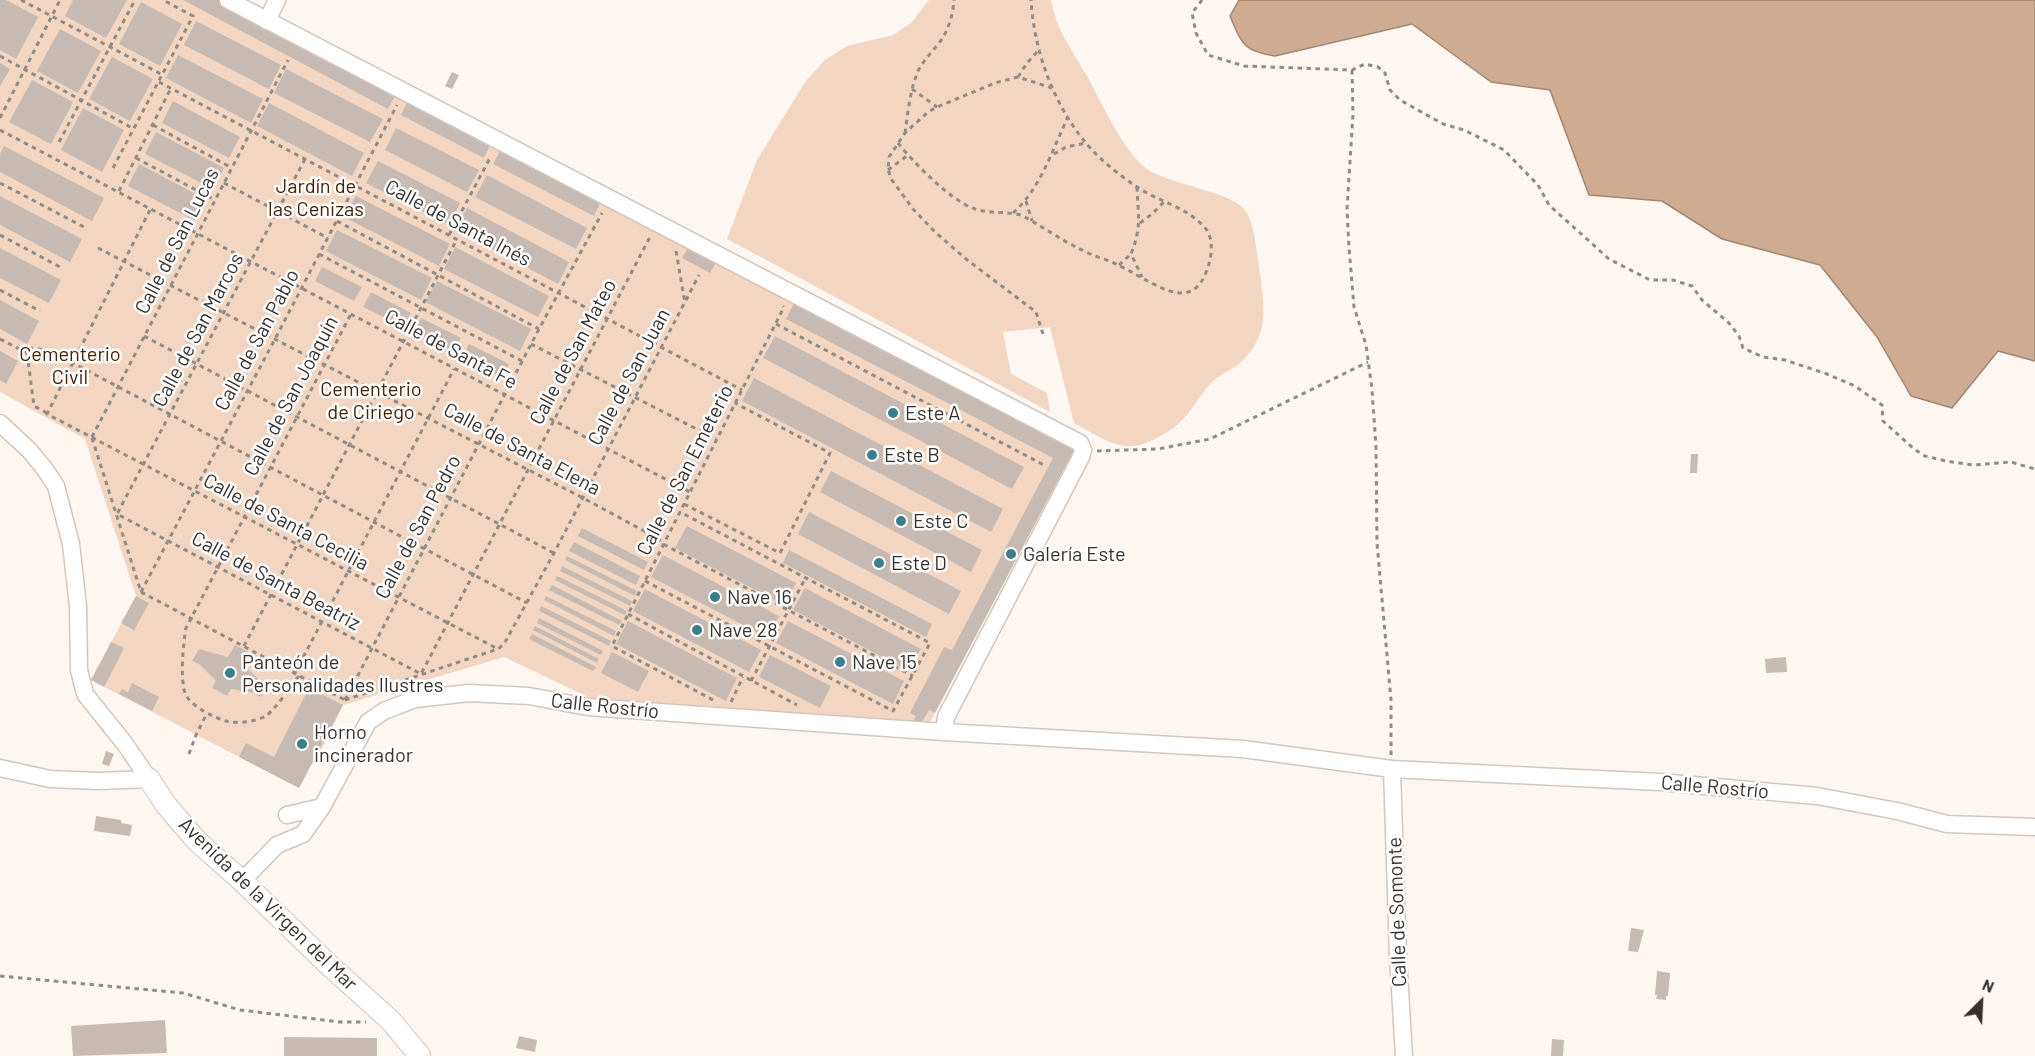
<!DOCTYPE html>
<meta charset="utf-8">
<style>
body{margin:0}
#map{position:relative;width:2035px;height:1056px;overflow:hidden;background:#fef6f1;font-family:Barlow,sans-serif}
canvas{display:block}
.north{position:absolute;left:1951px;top:972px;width:60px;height:60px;-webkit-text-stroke:4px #fff;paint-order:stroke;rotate:24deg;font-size:16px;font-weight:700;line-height:24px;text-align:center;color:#37322e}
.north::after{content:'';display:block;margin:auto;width:21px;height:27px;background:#37322e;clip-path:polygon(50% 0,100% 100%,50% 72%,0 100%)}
</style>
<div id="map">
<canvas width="2035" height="1056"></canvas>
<div class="north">N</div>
</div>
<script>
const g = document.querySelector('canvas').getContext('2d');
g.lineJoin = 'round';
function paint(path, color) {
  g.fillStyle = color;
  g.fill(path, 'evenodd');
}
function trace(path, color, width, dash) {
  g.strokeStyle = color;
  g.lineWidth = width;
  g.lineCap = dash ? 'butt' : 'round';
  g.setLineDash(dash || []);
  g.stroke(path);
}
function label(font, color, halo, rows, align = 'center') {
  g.font = font + ' Barlow,sans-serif';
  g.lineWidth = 5;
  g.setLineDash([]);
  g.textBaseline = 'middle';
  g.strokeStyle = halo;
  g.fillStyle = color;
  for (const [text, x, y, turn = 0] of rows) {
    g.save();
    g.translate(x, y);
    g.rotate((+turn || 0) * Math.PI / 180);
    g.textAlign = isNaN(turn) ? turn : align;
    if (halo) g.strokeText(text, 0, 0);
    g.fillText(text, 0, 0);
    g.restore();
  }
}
paint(new Path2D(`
 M0 0H218L1074 450 930 722 590 698 504 657 343 705 319 754H317L299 788 91 680 136 596 85 439 0 392Z
 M929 0H1051C1053 7 1054 15 1057 22 1065 42 1078 60 1088 78 1102 103 1124 153 1147 169 1171 185 1228 191 1243 208 1255 222 1255 244 1258 260 1263 300 1273 332 1241 362 1232 371 1219 374 1211 383 1198 397 1189 417 1173 428 1129 458 1117 447 1074 423L1050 327 1003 332 1011 374 1047 393 1050 412 727 239 757 160 806 81 825 60 847 46 893 35 911 23Z`), '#f2d6c2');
const water = new Path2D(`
 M1239 0H2035V361L1998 351 1952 408 1911 396 1877 337 1820 265 1722 239 1662 201 1589 195 1550 90 1491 82 1412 24 1275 56C1243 51 1242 44 1230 16Z`);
paint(water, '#cfab91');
trace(water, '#a18773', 1.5);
paint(new Path2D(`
 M0 0H6L38 17 16 59 0 50Z
 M73 0H127L106 38 65 16Z
 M183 0H218L396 94 388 109Z
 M141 2 182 24 160 66 119 44Z
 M196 21 281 65 269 89 184 45Z
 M60 29 101 51 78 93 37 71Z
 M178 55 263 99 251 123 166 78Z
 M112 57 153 79 130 121 89 99Z
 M0 63 10 69 0 86Z
 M286 69 383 119 370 142 274 93Z
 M452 72 459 75 452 89 445 86Z
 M32 80 73 102 51 144 9 122Z
 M408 100 491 143 484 158 401 115Z
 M173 101 240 137 229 158 162 123Z
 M269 103 364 153 352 176 257 126Z
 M83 108 124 130 102 172 61 150Z
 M396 128 479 170 467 192 385 150Z
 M156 132 224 168 213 189 145 154Z
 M4 146 104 198 92 221 0 172V154Z
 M501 149 601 201 594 216 493 164Z
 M378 161 460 203 449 225 366 183Z
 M139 164 207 200 196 221 128 186Z
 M487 175 587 228 576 249 475 197Z
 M0 196 82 239 70 262 0 225Z
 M356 196 450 244 439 266 344 217Z
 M467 208 569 262 558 284 455 230Z
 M337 230 432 278 421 300 326 251Z
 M455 247 549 296 538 317 444 269Z
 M688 247 716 262 710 273 682 258Z
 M0 248 61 280 49 303 0 278Z
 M322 267 362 287 354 301 315 281Z
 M437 281 531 329 520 351 425 302Z
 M371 292 411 313 403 327 363 307Z
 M0 300 39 321 27 344 0 329Z
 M794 303 1074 450 935 713 929 710 922 722 913 721 916 716 910 713 944 647 952 650 1053 458 786 319Z
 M421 318 461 338 454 353 414 332Z
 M775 336 1024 467 1012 489 763 358Z
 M469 344 509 364 502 378 462 358Z
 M0 351 18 361 6 384 0 380Z
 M754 378 1003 509 991 532 742 401Z
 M1691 454H1698L1697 473H1690Z
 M831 471 982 550 971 572 820 492Z
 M809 512 961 591 949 614 798 534Z
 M687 526 796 583 784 605 675 548Z
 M582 528 648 562 644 570 578 536Z
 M574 542 640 576 636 585 569 551Z
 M789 550 932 624 926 637 783 563Z
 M663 555 779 616 768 638 651 577Z
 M567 556 637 591 635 596 565 560Z
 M562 566 632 601 630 606 560 571Z
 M557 576 627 611 625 615 555 580Z
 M552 585 622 621 619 625 549 590Z
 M805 588 921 649 909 671 793 610Z
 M645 589 761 650 749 672 633 611Z
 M136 596 149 603 134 630 121 623Z
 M546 596 616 631 614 636 544 600Z
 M541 606 611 641 609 646 539 611Z
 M539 618 603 651 601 655 537 623Z
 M628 621 737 678 726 701 616 644Z
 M788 621 904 681 893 704 776 643Z
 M535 626 599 659 597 663 533 630Z
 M532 634 596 667 593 671 529 639Z
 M111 642 124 648 104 687 91 680Z
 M235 645 250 653 244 665 261 682 267 685 261 697 254 693 231 689 227 696 220 692 212 688 216 681 199 664 192 661 199 649 228 657Z
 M612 652 649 671 638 692 601 673Z
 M770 655 831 686 820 708 759 677Z
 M1786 657 1787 672 1766 673 1765 659Z
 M132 683 159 697 152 711 119 694 122 689 128 692Z
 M309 688 343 705 299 788 239 757 246 743 274 757Z
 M106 751 114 754 109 766 102 764Z
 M96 816 121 820V823L132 825 130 836 94 831Z
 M1631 928 1644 930 1638 952 1628 951Z
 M1657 971 1670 973 1668 996H1666V1000L1656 999 1657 995H1655Z
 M165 1020 167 1053 73 1056 71 1026Z
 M519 1036 537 1040 535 1052 516 1048Z
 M284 1037 377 1038V1056H284Z
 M1552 1039 1564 1040 1563 1056H1551Z`), '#c7bab2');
const minor = new Path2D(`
 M228 0 1080 443 1083 450 1081 457 946 717 944 732
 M267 21 277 0
 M0 423 29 450 44 468 56 486 71 544 78 606 79 670 85 694 125 744 149 779
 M0 768 50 779 98 781 149 779
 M1392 769 1398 957 1404 1056
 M287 815 322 807
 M242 881 277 845 303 834 322 807 368 722 384 711 415 699 469 693 529 696 588 707 944 732 1243 749 1392 769 1660 782 1817 796 1897 811 1947 824 2035 827`);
const major = new Path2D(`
 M149 779 166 805 197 841 242 881 329 965 391 1021 420 1056`);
trace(minor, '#d3c6bd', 19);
trace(major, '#d3c6bd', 23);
trace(new Path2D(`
 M21 0 163 75
 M1202 0 1192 13 1196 33 1208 55 1244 66 1352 70 1365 64 1378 67 1385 73 1390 90 1400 100 1443 124 1464 130 1504 150 1538 185 1549 205 1609 259 1650 280H1673L1692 286 1702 300 1729 323 1739 336 1743 348 1763 357 1785 360 1827 374 1855 386 1882 405 1883 421 1914 449 1925 456 1946 461 1973 465 2011 462 2035 469
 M0 56 134 129
 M1352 70 1353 114 1347 209 1349 248 1354 307 1366 345 1372 389 1376 447 1377 543 1391 700V755
 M1018 77 1027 63 1039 50
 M159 82 742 390
 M912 89 937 107
 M0 118 60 0
 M153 125 232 168
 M0 130 690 492
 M905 133C908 112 910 89 919 69 925 59 932 52 939 43 948 32 953 15 954 0
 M59 142 135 0
 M898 143C914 163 951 201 975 209 990 214 1006 211 1021 215 1042 226 1062 241 1084 251 1095 257 1107 259 1118 265 1134 272 1166 295 1184 293 1199 291 1205 277 1209 264 1212 253 1213 238 1206 229 1188 207 1159 202 1137 187 1119 175 1098 158 1085 142 1053 103 1034 50 1031 0
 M1054 154 1066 147 1086 143
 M136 158 215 200
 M305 159 117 514 421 674 650 237
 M113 168 193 16 163 0
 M888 170 908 155
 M0 183 84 227
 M224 183 328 238
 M1137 187C1138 215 1142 227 1131 254L1142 277
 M119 191 171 88
 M1026 201 1032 221
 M150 210 47 414 498 649
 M1013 213C1041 188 1052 150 1068 117
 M337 221 539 329
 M1140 223 1152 214 1165 201
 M0 235 62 268
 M449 235 490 158
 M98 248 583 498 659 539 663 544 913 676
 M676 251 685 303
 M319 254 522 361
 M1119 265 1131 254
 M0 290 40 311
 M776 324 1044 465
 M1043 334 1036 312 966 259 935 232 913 209 892 180 888 170 889 157 905 133 928 112 937 107 995 83 1018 77 1052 88
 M144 336 554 553
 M0 339 27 353
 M531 344 716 439
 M47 413 34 406 27 353 31 348 45 350 73 363 527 603
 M92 437 288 60
 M92 438 141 592
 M1097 451 1158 449 1210 439 1368 362
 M684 504 780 553 830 453 735 403
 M645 581 893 711 930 643 680 512
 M141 592 275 339 397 105
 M141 592 345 700
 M628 614 797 705
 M244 646 457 239
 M295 673 454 369
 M299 676C291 685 276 709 267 715 257 722 238 724 226 721 214 718 189 705 185 693 180 676 183 646 186 628L351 314
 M751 681 805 579
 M345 700 539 329 602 213
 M345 700 498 649 504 644 554 553 699 275
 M713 700 612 646 784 307 783 306
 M731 702 743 677
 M189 754 196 735 207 713
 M0 976 183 993 240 1010 340 1022H366`), '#918b86', 3, [4.5, 4.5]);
trace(minor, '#fff', 16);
trace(major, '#fff', 21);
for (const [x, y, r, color] of [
 [893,413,6,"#3a7f8c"],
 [872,455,6,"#3a7f8c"],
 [901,521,6,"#3a7f8c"],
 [1011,554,6,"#3a7f8c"],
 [879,563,6,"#3a7f8c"],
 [715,597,6,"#3a7f8c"],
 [697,630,6,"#3a7f8c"],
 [840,662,6,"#3a7f8c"],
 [230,673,6,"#3a7f8c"],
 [302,744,6,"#3a7f8c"]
]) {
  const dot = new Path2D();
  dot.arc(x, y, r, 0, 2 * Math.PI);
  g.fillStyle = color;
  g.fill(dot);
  trace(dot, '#fff', 2);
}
label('20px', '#462303', '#fff', [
 ["Jardín de",316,186],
 ["las Cenizas",316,209],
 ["Cementerio",70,354],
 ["Civil",70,377],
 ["Cementerio",371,389],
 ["de Ciriego",371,412]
]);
label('20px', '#37322e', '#fff', [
 ["Calle de Santa Inés",458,223,28],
 ["Calle de San Lucas",177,241,-63],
 ["Calle de San Marcos",198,330,-62],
 ["Calle de San Pablo",257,340,-62],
 ["Calle de Santa Fe",451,349,28],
 ["Calle de San Mateo",573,352,-62],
 ["Calle de San Juan",629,377,-62],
 ["Calle de San Joaquín",291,396,-62],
 ["Calle de Santa Elena",522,449,28],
 ["Calle de San Emeterio",685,470,-63],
 ["Calle de Santa Cecilia",286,522,28],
 ["Calle de San Pedro",418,527,-62],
 ["Calle de Santa Beatriz",276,581,28],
 ["Calle Rostrío",605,706,6],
 ["Calle Rostrío",1715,787,5],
 ["Avenida de la Virgen del Mar",268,904,44],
 ["Calle de Somonte",1397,912,-92]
]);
label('20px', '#37322e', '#fff', [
 ["Este A",905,413],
 ["Este B",884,455],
 ["Este C",913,521],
 ["Galería Este",1023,554],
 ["Este D",891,563],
 ["Nave 16",727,597],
 ["Nave 28",709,630],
 ["Panteón de",242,662],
 ["Personalidades Ilustres",242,685],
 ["Nave 15",852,662],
 ["Horno",314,732],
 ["incinerador",314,755]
], 'left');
</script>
